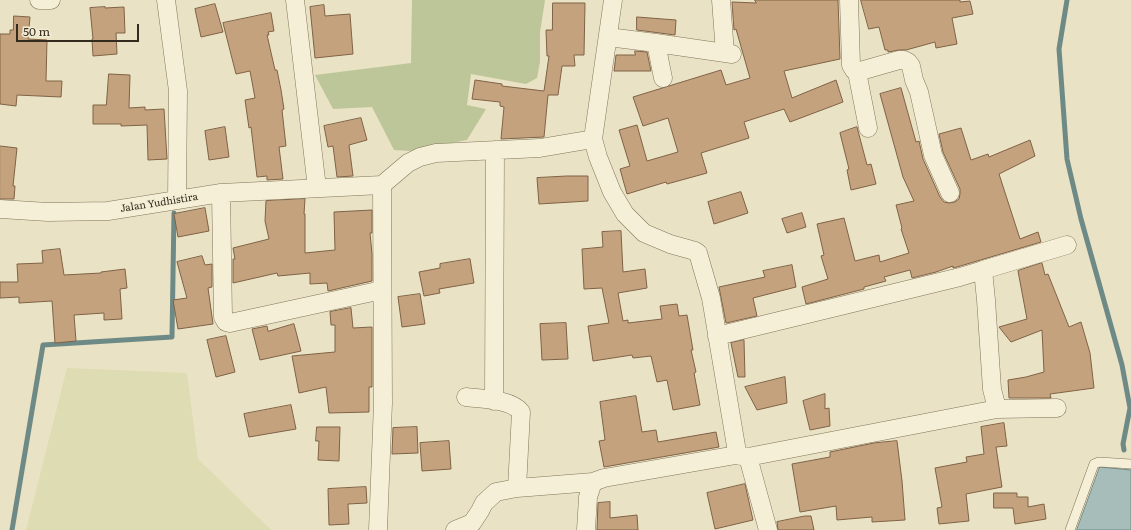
<!DOCTYPE html>
<style>
body{margin:0}
#map{position:relative;width:1131px;height:530px;overflow:hidden;background:#eae2c4;font-family:Literata,serif}
canvas{display:block}
.scale{position:absolute;left:16px;top:24px;width:123px;height:18px;box-sizing:border-box;border:2px solid #342b1f;border-top:0;padding-left:5px;font-size:12px;line-height:14px;white-space:nowrap;color:#342b1f;-webkit-text-stroke:3px #f2ecd3;paint-order:stroke}
</style>
<div id="map">
<canvas width="1131" height="530"></canvas>
<div class="scale">50 m</div>
</div>
<script>
const g = document.querySelector('canvas').getContext('2d');
g.lineJoin = 'round';
function paint(path, color) {
  g.fillStyle = color;
  g.fill(path, 'evenodd');
}
function trace(path, color, width, dash) {
  g.strokeStyle = color;
  g.lineWidth = width;
  g.lineCap = dash ? 'butt' : 'round';
  g.setLineDash(dash || []);
  g.stroke(path);
}
function label(font, color, halo, rows, align = 'center') {
  g.font = font + ' Literata,serif';
  g.lineWidth = 3;
  g.setLineDash([]);
  g.textBaseline = 'middle';
  g.strokeStyle = halo;
  g.fillStyle = color;
  for (const [text, x, y, turn = 0] of rows) {
    g.save();
    g.translate(x, y);
    g.rotate((+turn || 0) * Math.PI / 180);
    g.textAlign = isNaN(turn) ? turn : align;
    if (halo) g.strokeText(text, 0, 0);
    g.fillText(text, 0, 0);
    g.restore();
  }
}
paint(new Path2D(`
 M67 368 187 373 198 459 271 530H26Z`), '#dedcb3');
paint(new Path2D(`
 M412 0H545L540 32V62L537 78 526 84 471 74 467 105 486 109 467 140 410 151 394 150 372 107 333 109 315 75 411 63Z`), '#bdc699');
const water = new Path2D(`
 M1100 467 1131 470V530H1077Z`);
paint(water, '#a6bdb9');
trace(water, '#6e8a86', 1);
trace(new Path2D(`
 M1067 0 1059 49 1067 159 1081 219 1122 365 1130 408 1123 444 1124 450
 M12 530 43 345 172 337 174 213`), '#6e8a86', 5);
const building = new Path2D(`
 M755 0H838L840 59 784 71 792 98 836 80 843 102 790 122 784 109 744 122 749 138 701 153 707 173 667 184 666 182 627 194 620 169 630 166 619 130 637 125 647 161 678 152 668 118 643 126 633 97 721 70 726 85 750 78 736 29 734 30 732 2 756 3Z
 M861 0H960V2L970 1 973 14 952 18 957 44 936 48 935 42 906 50H899L888 52V50H885L879 27 869 29Z
 M553 3H585L584 55H574L575 66H562L558 95H548L544 137 501 139 504 107 500 106V102L472 99 475 80 502 84V86L544 91 549 56H547L546 30H552Z
 M215 4 223 32 201 37 195 9Z
 M324 5 325 16 350 14 353 54 315 58 310 7Z
 M105 7V8L124 7 125 33H116L117 54 93 56 92 39H93L90 8Z
 M271 13 274 31 268 32 269 35H267L275 70H277L281 90 284 109 282 110 286 146 279 147 283 179 267 180V176L257 177 251 127 249 128 245 100 255 98 250 71 236 74 223 23Z
 M14 16 30 17 28 39 47 40 46 81H62L61 97 17 95 16 106 0 104V34H10V30H13Z
 M637 17 676 20 675 35 637 30Z
 M635 51 647 52 651 71H614L616 55H635Z
 M109 74 130 75 129 108 145 107V110L164 109 167 159 148 160 147 125 121 126V124H93V105H106Z
 M901 88 916 142 919 141 923 159 940 197 944 202 949 203 955 202 959 199 960 194V189L943 152 939 134 961 128 971 160 988 154 989 157 1030 140 1035 156 999 174 1020 239 1038 232 1041 242 957 267 953 268V266L936 272 912 278 910 270 884 277 886 281 864 287V289L806 304 802 287 828 279 821 256 824 255 817 224 844 218 855 261 879 255 880 262 909 253 901 229 902 228 896 205 914 201 903 177 880 94Z
 M361 118 367 140 349 145 353 176 337 177 333 146 328 147 324 126Z
 M225 127 229 157 209 160 205 131Z
 M857 127 867 165 871 164 876 184 851 190 847 170 849 169 840 133Z
 M0 146 17 148 13 186H15L14 199H0Z
 M567 176H588V201L539 204 537 178Z
 M741 192 748 213 714 224 708 202Z
 M305 199 304 214H305V253L335 250 334 212 372 210V233H370L372 254V281L328 291 327 283 310 284V273L278 276 277 273 233 283V259H235L233 248 269 239 265 221 266 201Z
 M205 208 209 231 178 237 174 214Z
 M802 213 806 227 787 233 782 219Z
 M621 231 623 272 645 269 647 288 618 293 623 321 628 320V323L662 319 660 306 677 304 679 316 687 315 693 350H691L696 372 694 373 700 405 673 410 667 380 657 382 651 356 633 358 632 355 593 361 588 326 609 323 602 288 584 289 582 249 603 247 602 232Z
 M60 249 64 275 101 273V272L125 269 127 288 120 289 122 319 104 320V313L74 315 76 341 55 343 52 301 19 303V297L0 298V282H18L17 264 43 263 42 251Z
 M202 256 205 265 212 264V287L208 288 213 324 178 329 173 300 187 298 177 262Z
 M470 259 474 283 439 289 440 293 424 296 419 272 440 268V264Z
 M1042 263 1045 275 1048 274 1069 327 1081 322 1090 353 1094 388 1050 394 1051 398H1009L1008 380 1026 377 1044 372 1042 330 1011 342 999 327 1027 319 1018 271Z
 M792 265 796 287 753 298 757 316 726 323 719 287 765 277 763 271Z
 M420 294 425 324 402 327 398 297Z
 M351 308 353 328 372 327V387H369V412L329 413 326 387 299 393 292 356 335 352V325H331L330 312Z
 M566 323 568 359 542 360 540 324Z
 M294 324 301 351 260 360 252 329 267 326 268 331Z
 M226 336 235 372 216 377 207 340Z
 M744 340 745 377H738L731 343Z
 M785 377 787 403 757 410 745 387Z
 M825 394V409L829 408 830 426 810 430 803 401Z
 M636 396 642 432 656 430 658 442 716 432 719 447 604 467 599 441 605 440 600 402Z
 M291 405 296 429 249 437 244 414Z
 M1004 423 1007 446 996 447 1002 487 966 494 969 521 939 524 937 508 942 507 935 468 967 462 966 457 984 454 981 427Z
 M317 427H340L339 461 318 460 319 441H316Z
 M417 427 418 453 392 454 393 428Z
 M449 441 451 469 422 471 420 443Z
 M897 441 902 481 905 520 872 522V517L837 520 836 506 800 512 792 464 830 457V452L874 443Z
 M745 484 753 520 715 529 707 493Z
 M366 487 367 503 348 504 349 524 329 525 328 489Z
 M994 493H1017V497H1028V507L1044 504 1046 519 1015 524 1013 508H994Z
 M610 502V518L637 515 638 530H597L598 503Z
 M805 516H811L814 530H778L777 522Z`);
paint(building, '#c4a27e');
trace(building, '#7f6245', 1);
const service = new Path2D(`
 M1070 530 1094 464 1099 462 1131 464`);
const minor = new Path2D(`
 M39 0H51
 M166 0 178 91 177 200
 M295 0 317 188
 M613 0 593 139 598 157 612 192 625 214 644 233 670 244 695 251 698 253 711 298 736 446V455
 M721 0 725 53
 M849 0 851 65 854 70 857 72 899 60H904L908 62 911 66 914 80 919 92 933 155 950 193
 M608 37 656 43 732 54
 M656 43 663 78
 M857 72 868 128
 M221 193 223 317 226 322 230 323 382 290
 M0 209 48 212 108 211 221 193 382 185 408 163 420 157 436 153 540 148 593 139
 M983 270 1067 245
 M466 397C481 399 511 399 521 412L517 488
 M494 401 495 150
 M997 409 1057 408
 M748 457 768 530
 M378 530 383 403 382 185
 M455 530 472 523 480 511 484 503 496 492 517 488 593 482 604 478 736 455 748 457 997 409 992 389 986 300 983 270 960 277 717 336
 M586 530 588 497 593 482`);
trace(service, '#82755c', 10);
trace(minor, '#82755c', 19);
trace(service, '#f5efd7', 9);
trace(minor, '#f5efd7', 18);
label('10px', '#342b1f', '#f2ecd3', [
 ["Jalan Yudhistira",159,203,-9]
]);
</script>
